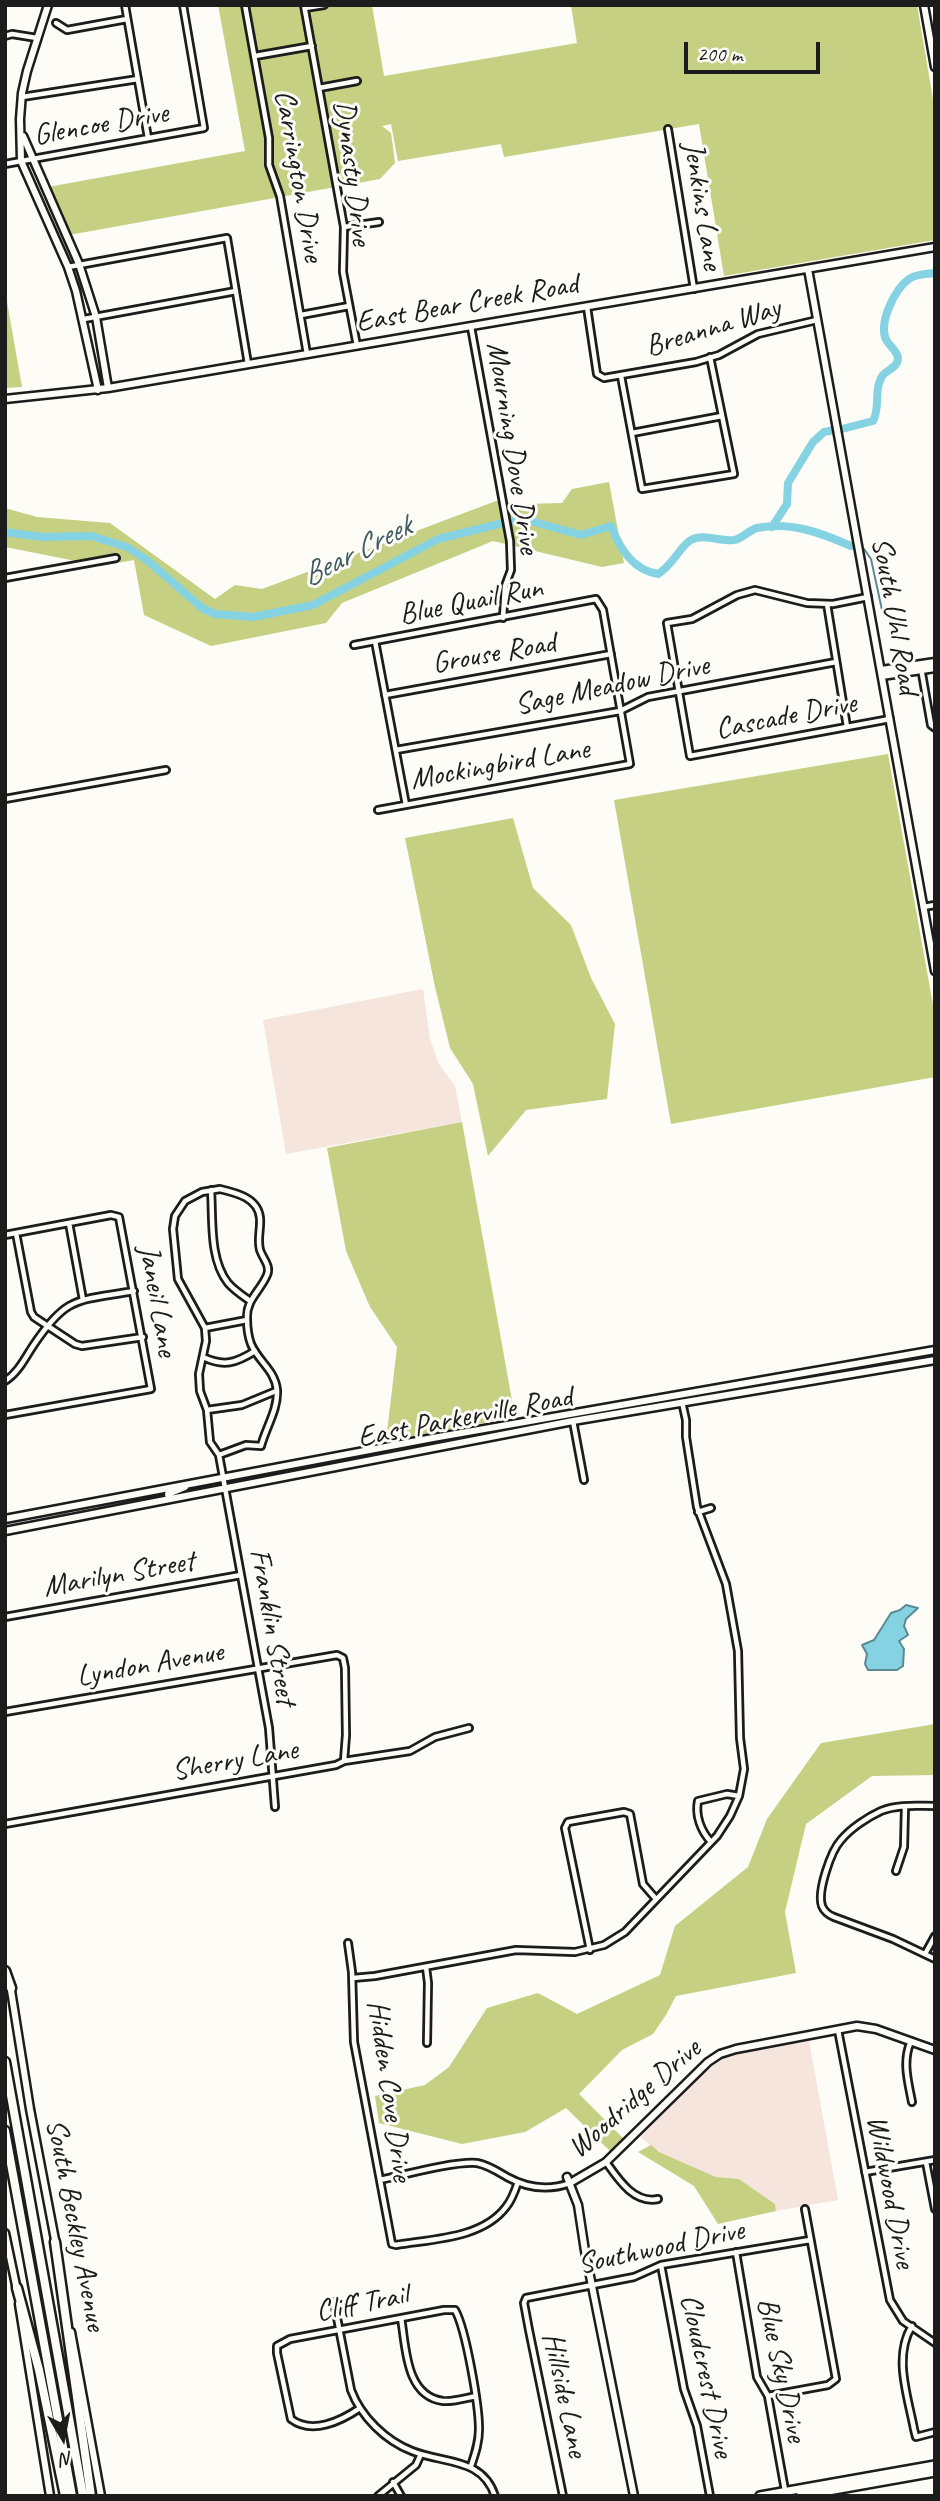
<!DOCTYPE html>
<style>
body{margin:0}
#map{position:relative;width:940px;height:2501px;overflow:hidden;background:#fdfcf7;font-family:Caveat,sans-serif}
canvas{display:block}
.frame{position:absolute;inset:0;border:7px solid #1c1c1c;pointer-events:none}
.north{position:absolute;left:28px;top:2403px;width:70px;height:70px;-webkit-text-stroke:5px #fdfcf7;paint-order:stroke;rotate:170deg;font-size:19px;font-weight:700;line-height:28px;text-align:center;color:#1c1c1c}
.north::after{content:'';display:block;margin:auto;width:24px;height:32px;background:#1c1c1c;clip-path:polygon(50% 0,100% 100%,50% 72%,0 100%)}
.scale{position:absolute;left:684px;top:42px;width:136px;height:32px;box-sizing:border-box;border:4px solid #1c1c1c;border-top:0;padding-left:9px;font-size:21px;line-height:24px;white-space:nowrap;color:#1c1c1c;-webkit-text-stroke:5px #fdfcf7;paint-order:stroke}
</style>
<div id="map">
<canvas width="940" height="2501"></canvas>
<div class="frame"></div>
<div class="north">N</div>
<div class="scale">200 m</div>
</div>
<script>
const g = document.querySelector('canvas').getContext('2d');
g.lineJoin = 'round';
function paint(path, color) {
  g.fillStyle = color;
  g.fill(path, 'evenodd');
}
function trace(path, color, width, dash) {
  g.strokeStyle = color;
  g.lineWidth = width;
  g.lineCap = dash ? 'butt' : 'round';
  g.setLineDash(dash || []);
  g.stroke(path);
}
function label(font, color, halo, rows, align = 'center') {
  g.font = font + ' Caveat,sans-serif';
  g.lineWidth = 6;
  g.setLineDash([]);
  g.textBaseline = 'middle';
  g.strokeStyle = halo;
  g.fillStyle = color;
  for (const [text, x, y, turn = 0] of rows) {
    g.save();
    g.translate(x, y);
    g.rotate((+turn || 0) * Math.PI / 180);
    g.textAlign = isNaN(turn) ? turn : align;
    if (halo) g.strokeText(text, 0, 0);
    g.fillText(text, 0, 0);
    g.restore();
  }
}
paint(new Path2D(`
 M423 989 430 1039 439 1064 455 1086 462 1122 286 1154 263 1020Z
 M809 2041 838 2200 776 2211 775 2204 739 2179 716 2177 659 2152 640 2137 706 2071 724 2058 747 2052Z`), '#f6e5dc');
paint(new Path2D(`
 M218 5H372L384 76 577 43 571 5H917L935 111V240L724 276 699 124 504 157 501 144 398 161 391 124 382 126 391 133 395 163 380 179 69 235 48 187 245 151Z
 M5 290 22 387 5 388Z
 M609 482 624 563 602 567 493 541 342 603 326 623 211 646 144 615 134 560 101 566 5 547V508L37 517 110 523 215 599 235 585 262 589 496 501 522 504 562 503 572 489Z
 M888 754 935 1016V1077L671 1124 614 800Z
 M513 818 533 888 571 925 591 978 615 1024 607 1099 526 1110 488 1156 473 1084 450 1048 435 987 405 838Z
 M462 1122 515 1417 386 1441 397 1347 370 1307 346 1251 327 1148Z
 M935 1724V1775L872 1776 806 1824 785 1912 796 1973 676 1996 666 2015 653 2034 622 2050 579 2094 623 2138 610 2151 566 2108 525 2132 462 2144 379 2123 375 2096 425 2085 449 2067 487 2008 538 1993 577 2014 660 1975 675 1926 748 1867 767 1819 821 1743Z
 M651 2145 659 2152 716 2177 739 2179 775 2204 776 2211 718 2224 694 2186 638 2152Z`), '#c5d083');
const water = new Path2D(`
 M906 1605 918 1608 906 1619 904 1626 908 1635 899 1641 904 1649 903 1666 897 1670H868L865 1664 867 1654 862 1645 874 1640 891 1613 900 1610Z`);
paint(water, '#85d3e2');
trace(water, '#5b8a93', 2);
trace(new Path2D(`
 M864 549 871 559 882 610 886 616 900 620`), '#5b8a93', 2);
trace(new Path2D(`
 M842 429 873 421C881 407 873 388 883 375 888 369 897 368 898 359 898 350 887 345 885 337 880 320 895 289 909 279 915 274 927 274 935 273
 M514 521 527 520 581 535 611 526C620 549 633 570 658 574 673 565 681 545 691 540 704 533 720 542 734 540 742 539 749 530 757 528 791 521 821 533 851 546
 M772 527 787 504 788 483 813 442 824 432 834 430
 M5 532 42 537 91 536 127 547 147 560 202 608 215 614 253 617 313 605 438 539 503 523`), '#85d3e2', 8);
const street = new Path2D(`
 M125 5 148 138
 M245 5 269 138V165L280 196 307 354
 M304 5 344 227 343 272 357 346
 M305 8 324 5
 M56 23 67 30 127 19
 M5 36 12 34 37 38
 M255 56 312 46
 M319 88 357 81
 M22 97 138 79
 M668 129 694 289
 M5 164 204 128 183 5
 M344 227 379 222
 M68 267 227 238 248 364
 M587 307 597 374 604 378 696 362 719 355 758 334 817 320
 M301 315 349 306
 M84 319 236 291
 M471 327 510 541 511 570 505 586 503 618
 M621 376 642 489 734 474 710 357
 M632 433 722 416
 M5 578 116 558
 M868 597 833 604 807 603 755 590 737 595 692 619 667 623 690 756 890 719
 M827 604 847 727
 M375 641 406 805
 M354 645 596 599 603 610 630 764 378 810
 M921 668 931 725 935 728
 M385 695 611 654
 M396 750 620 711 648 697 836 662
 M5 799 166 770
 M923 907 935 905
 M220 1189C237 1193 258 1198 260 1218 261 1229 257 1239 260 1250 263 1259 271 1266 267 1275 261 1290 246 1300 247 1318 247 1326 248 1336 251 1344 258 1361 275 1370 277 1390 278 1410 266 1427 261 1446L246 1445 219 1455 210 1442 207 1410 200 1391 199 1374 206 1341 205 1328 178 1279 173 1229 175 1216 185 1201 202 1192Z
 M211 1190C213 1219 209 1259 228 1283 234 1290 243 1296 250 1301
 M69 1223 83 1300
 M16 1233 31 1312 34 1317 75 1344 82 1346 143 1337
 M5 1235 111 1215 119 1217 151 1389 5 1415
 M205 1328 247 1320
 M203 1357C224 1367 236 1363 255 1351
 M5 1381C18 1373 25 1358 33 1346 67 1295 77 1301 134 1291
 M207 1410 242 1405 276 1391
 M573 1421 584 1480
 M219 1455 269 1728 275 1807
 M698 1512 711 1508
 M5 1617 241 1575
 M5 1712 337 1655 343 1658 345 1668 346 1735 344 1761
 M935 1806C917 1806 898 1804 881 1811 868 1817 851 1828 841 1840 831 1851 817 1891 822 1906 824 1911 829 1915 834 1917L893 1939 935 1959
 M5 1824 336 1765 344 1761 410 1751 435 1737 469 1728
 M711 1842C701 1831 695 1816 698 1801L727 1794 739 1796
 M896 1871 904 1847 905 1807
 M348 1943 352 1972 354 2042 392 2244 396 2245C431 2239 482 2239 506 2207 512 2200 515 2191 518 2182
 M590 1950 565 1828 568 1822 624 1812 630 1814 643 1884 656 1899
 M925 1954 935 1936
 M426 1967 428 1983 427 2043
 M353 1978 375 1976 516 1950 575 1952 604 1945 625 1932 717 1836 730 1816 739 1796 744 1769 740 1738 738 1651 726 1584 697 1507 686 1437V1420L682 1402
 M838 2030 890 2300 903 2321 935 2343
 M911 2041C902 2061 908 2081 912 2102
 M606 2162C618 2179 634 2204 658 2199
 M926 2162 935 2209
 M865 2172 935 2160
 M380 2180C404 2175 454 2161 477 2163 488 2165 497 2171 507 2177 527 2188 548 2191 570 2183
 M736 2252 757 2377 768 2396 786 2496
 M661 2265 684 2389 697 2426 710 2496
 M334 2302 351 2390C361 2417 386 2441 412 2451 444 2464 482 2457 495 2496
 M401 2318C406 2346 405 2396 443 2401 453 2402 466 2398 476 2396
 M912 2326C893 2356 908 2397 914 2429L916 2437 935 2432
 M768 2396 828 2385 836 2379 805 2209
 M360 2408C341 2421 312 2435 291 2419L277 2353V2346L290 2339 444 2310H455C466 2329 479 2406 479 2429 479 2443 475 2454 471 2466
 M393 2482 401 2496
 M378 2496 416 2465 421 2454
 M563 2496 529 2330 524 2303 526 2298 634 2277 661 2265 810 2240`);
const secondary = new Path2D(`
 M48 5 27 71 22 93 20 119 21 161 68 267 76 291 98 390
 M924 5 935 67
 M23 136 79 264 96 317 108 388
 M808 269 935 971
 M5 399 108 388 935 247
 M881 670 935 662
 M882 676 935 668
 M169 1499 168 1494 185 1487
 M5 1519 433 1438 935 1350
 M5 1531 573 1421 935 1360
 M10 1984 30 2109 56 2245
 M567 2177 578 2205 585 2251 634 2496
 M570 2183 606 2162 708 2062 720 2054 736 2049 857 2026 876 2029 935 2050
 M5 2233 17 2290
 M19 2304 50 2496
 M71 2332 101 2496`);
const primary = new Path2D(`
 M760 2496 935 2465
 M800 2496 935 2472`);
const highway = new Path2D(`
 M5 1971 11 1988
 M5 2062 83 2496
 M5 2131 72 2496
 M55 2242 91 2496
 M17 2288 39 2370 65 2496`);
trace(street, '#1c1c1c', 10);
trace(secondary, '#1c1c1c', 11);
trace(primary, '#1c1c1c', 12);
trace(highway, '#1c1c1c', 13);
trace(street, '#fdfcf7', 4.5);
trace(secondary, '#fdfcf7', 6);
trace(primary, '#fdfcf7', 7);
trace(highway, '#fdfcf7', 8);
label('30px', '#1c1c1c', '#fdfcf7', [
 ["Glencoe Drive",101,125,-10],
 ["Dynasty Drive",352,173,83],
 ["Carrington Drive",298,176,80],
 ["Jenkins Lane",702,206,81],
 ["East Bear Creek Road",467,304,-10],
 ["Breanna Way",713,328,-17],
 ["Mourning Dove Drive",512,448,81],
 ["Blue Quail Run",471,602,-11],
 ["South Uhl Road",894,616,80],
 ["Grouse Road",494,654,-10],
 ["Sage Meadow Drive",612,686,-12],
 ["Cascade Drive",786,717,-11],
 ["Mockingbird Lane",500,765,-10],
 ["Janeil Lane",157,1301,80],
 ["East Parkerville Road",465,1418,-11],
 ["Marilyn Street",119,1575,-10],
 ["Franklin Street",272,1627,80],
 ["Lyndon Avenue",150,1665,-10],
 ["Sherry Lane",235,1761,-10],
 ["Hidden Cove Drive",389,2091,82],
 ["Woodridge Drive",635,2099,-41],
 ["Wildwood Drive",890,2192,79],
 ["South Beckley Avenue",75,2225,79],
 ["Southwood Drive",661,2248,-12],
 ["Cliff Trail",362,2304,-11],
 ["Blue Sky Drive",781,2370,78],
 ["Cloudcrest Drive",706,2376,78],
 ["Hillside Lane",564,2395,78]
]);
label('italic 32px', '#415c61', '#fdfcf7', [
 ["Bear Creek",357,552,-27]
]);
</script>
